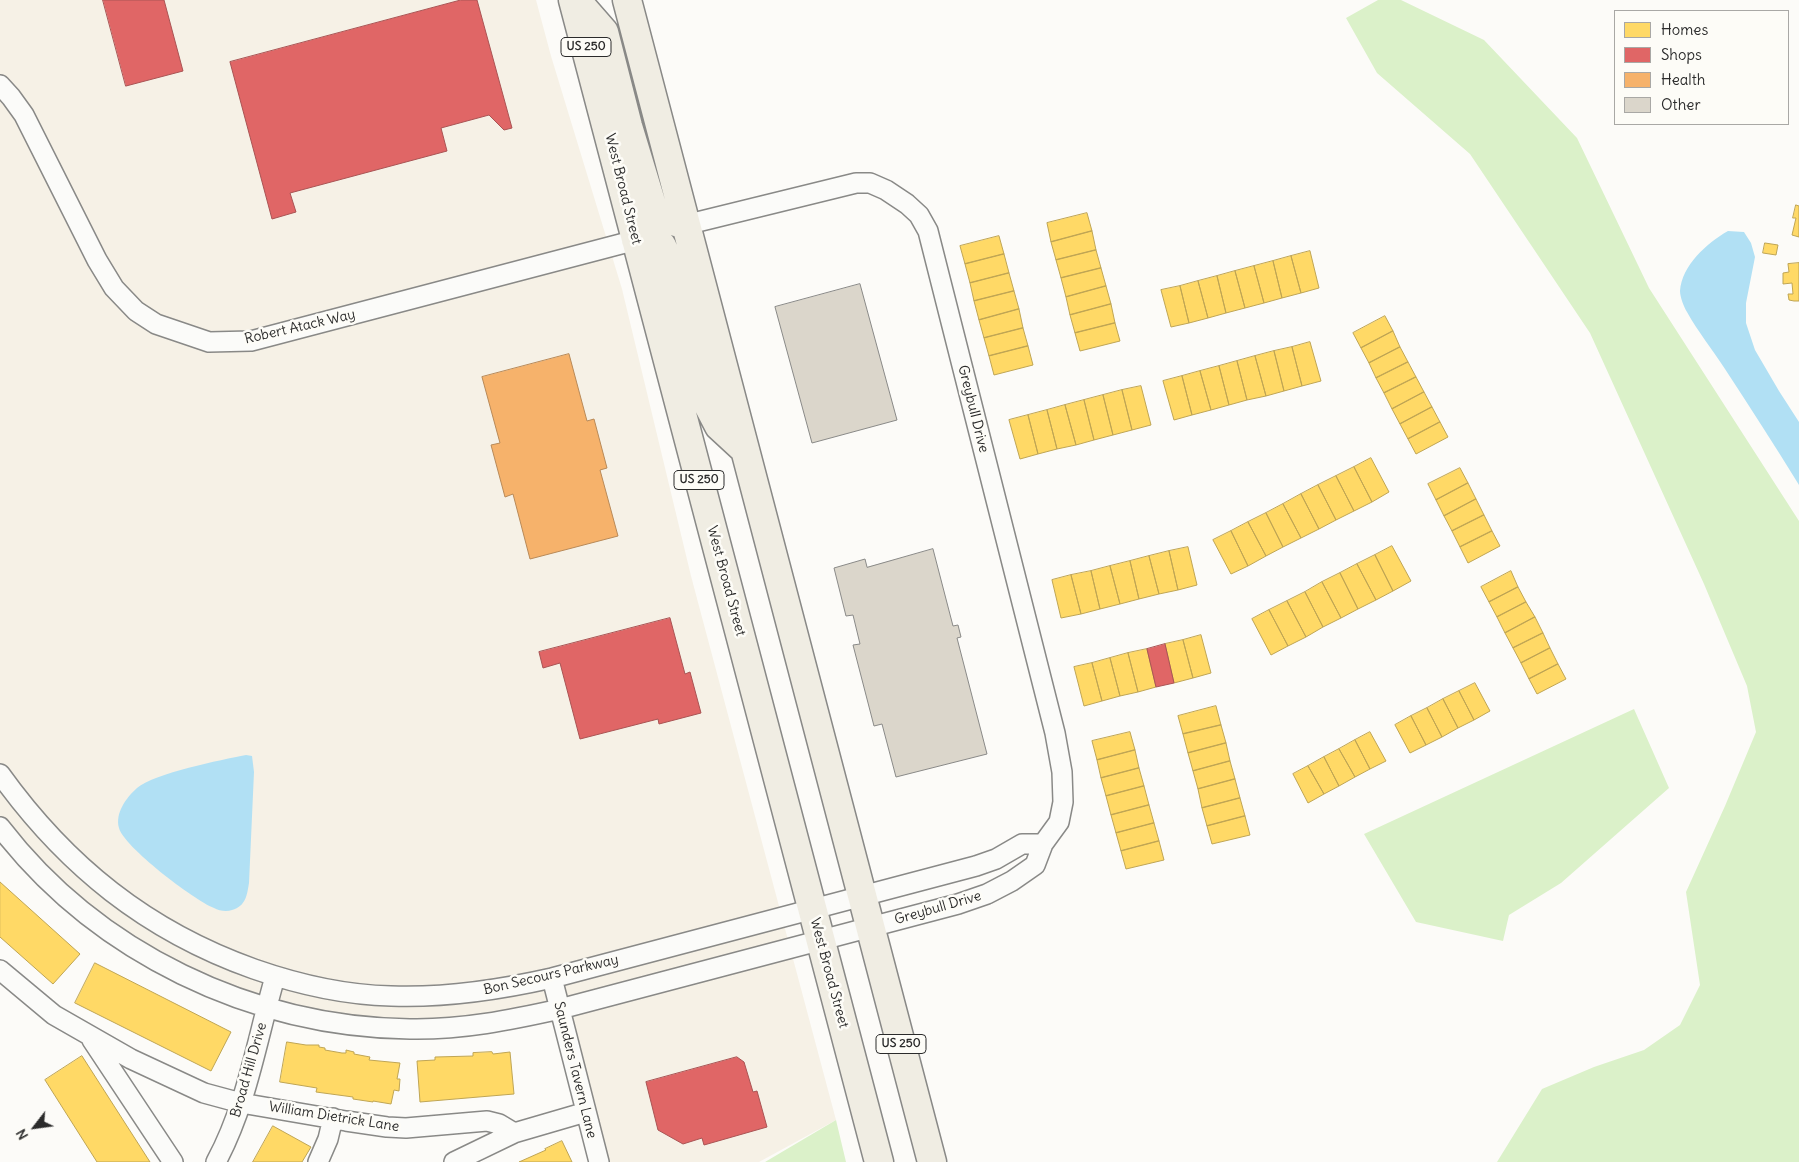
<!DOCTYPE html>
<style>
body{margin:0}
#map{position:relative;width:1799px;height:1162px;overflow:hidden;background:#fcfbf8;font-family:Delius,sans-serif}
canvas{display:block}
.legend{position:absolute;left:1614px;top:10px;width:175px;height:115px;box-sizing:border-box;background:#fdfcf7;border:1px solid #a9a8a5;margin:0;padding:6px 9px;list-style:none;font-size:15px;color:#2b2b2b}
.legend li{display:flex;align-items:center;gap:10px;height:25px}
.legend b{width:25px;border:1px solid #a9a8a5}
.north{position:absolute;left:10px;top:1102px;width:50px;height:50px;-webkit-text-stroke:4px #fdfcf7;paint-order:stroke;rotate:240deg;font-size:14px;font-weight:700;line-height:20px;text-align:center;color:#2b2b2b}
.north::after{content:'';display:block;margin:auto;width:18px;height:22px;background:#2b2b2b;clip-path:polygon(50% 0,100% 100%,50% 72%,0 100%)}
</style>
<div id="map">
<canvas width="1799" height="1162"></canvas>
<ul class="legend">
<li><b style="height:14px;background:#ffd966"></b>Homes</li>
<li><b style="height:14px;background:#e06666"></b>Shops</li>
<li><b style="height:14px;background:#f6b26b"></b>Health</li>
<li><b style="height:14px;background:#dbd6cb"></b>Other</li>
</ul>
<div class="north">N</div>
</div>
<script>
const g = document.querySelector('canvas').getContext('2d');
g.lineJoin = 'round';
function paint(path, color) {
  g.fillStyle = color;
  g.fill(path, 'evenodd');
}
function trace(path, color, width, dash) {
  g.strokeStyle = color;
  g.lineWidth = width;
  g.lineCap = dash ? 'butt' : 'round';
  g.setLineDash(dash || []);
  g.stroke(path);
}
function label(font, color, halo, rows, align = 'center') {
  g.font = font + ' Delius,sans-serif';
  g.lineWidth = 5;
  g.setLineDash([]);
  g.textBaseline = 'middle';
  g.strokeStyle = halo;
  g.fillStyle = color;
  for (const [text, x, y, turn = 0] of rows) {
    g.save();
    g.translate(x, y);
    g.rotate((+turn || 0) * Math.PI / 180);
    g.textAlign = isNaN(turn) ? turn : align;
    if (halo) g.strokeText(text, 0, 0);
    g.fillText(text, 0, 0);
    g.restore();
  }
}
paint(new Path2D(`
 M0 0H536L551 56 622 289 691 576 836 1120 759 1162H604L561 1009 411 1028 281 1011 142 951 0 827Z`), '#f6f1e6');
paint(new Path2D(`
 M1378 0H1401L1484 40 1577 138 1649 288 1799 521V1162H1497L1542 1089 1594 1067 1644 1050 1680 1025 1700 985 1686 892 1725 806 1756 732 1747 686 1704 584 1590 333 1470 154 1377 73 1346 18Z
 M1634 709 1669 788 1561 883 1509 915 1503 941 1416 922 1364 834Z
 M836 1120 846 1162H765Z`), '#dbf1c9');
paint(new Path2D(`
 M1728 231 1744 232 1751 243 1755 257 1746 303V323L1755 350 1779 391 1799 422V485C1775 446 1750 407 1725 369 1713 350 1698 332 1687 312 1684 307 1680 297 1680 291 1682 265 1707 243 1728 231Z
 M246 755 252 756 254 772 249 883C247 895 246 906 232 910 227 912 219 911 214 908 194 900 124 847 119 828 115 813 126 798 137 788 155 773 221 760 246 755Z`), '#b1e0f4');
const homes = new Path2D(`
 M1796 205 1799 206V237L1792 235 1796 218H1793Z
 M1087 213 1092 231 1051 242 1047 223Z
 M1092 231 1096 250 1056 260 1051 242Z
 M999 236 1004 254 965 264 960 246Z
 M1765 243 1778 245 1776 255 1763 253Z
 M1096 250 1101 268 1061 278 1056 260Z
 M1310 251 1319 288 1301 293 1291 256Z
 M1004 254 1009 273 970 283 965 264Z
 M1291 256 1301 293 1282 298 1273 261Z
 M1273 261 1282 298 1264 303 1254 266Z
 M1799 263V301H1794L1789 300 1788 294H1793L1792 283 1783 284V273L1789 272 1788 264Z
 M1254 266 1264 303 1245 308 1235 271Z
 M1101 268 1106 286 1066 297 1061 278Z
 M1235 271 1245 308 1226 313 1217 276Z
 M1009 273 1014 291 974 301 970 283Z
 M1217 276 1226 313 1208 318 1198 281Z
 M1198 281 1208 318 1189 323 1180 286Z
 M1106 286 1111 304 1070 315 1066 297Z
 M1180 286 1189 323 1171 327 1161 290Z
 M1014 291 1019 309 979 320 974 301Z
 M1111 304 1115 323 1075 333 1070 315Z
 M1019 309 1023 328 984 338 979 320Z
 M1385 316 1393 331 1361 348 1353 333Z
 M1115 323 1120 341 1080 351 1075 333Z
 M1023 328 1028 346 989 356 984 338Z
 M1393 331 1400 347 1369 363 1361 348Z
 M1310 342 1321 381 1302 386 1292 347Z
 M1028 346 1033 365 994 375 989 356Z
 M1292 347 1302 386 1284 391 1274 351Z
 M1400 347 1408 362 1376 378 1369 363Z
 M1274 351 1284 391 1266 396 1255 356Z
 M1255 356 1266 396 1247 400 1237 361Z
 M1237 361 1247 400 1229 405 1219 366Z
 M1408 362 1416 377 1384 393 1376 378Z
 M1219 366 1229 405 1211 410 1200 371Z
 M1200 371 1211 410 1192 415 1182 376Z
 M1182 376 1192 415 1174 420 1163 381Z
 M1416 377 1424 392 1392 409 1384 393Z
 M1141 386 1151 425 1132 430 1122 390Z
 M1122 390 1132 430 1113 435 1103 395Z
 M1424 392 1432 407 1400 424 1392 409Z
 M1103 395 1113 435 1094 440 1084 400Z
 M1084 400 1094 440 1076 445 1065 405Z
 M1065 405 1076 445 1057 449 1047 410Z
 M1432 407 1440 422 1408 439 1400 424Z
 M1047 410 1057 449 1038 454 1028 415Z
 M1028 415 1038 454 1020 459 1009 420Z
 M1440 422 1448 437 1416 454 1408 439Z
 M1371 458 1389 492 1372 502 1354 467Z
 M1354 467 1372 502 1354 511 1336 476Z
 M1460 468 1468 483 1436 500 1428 484Z
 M1336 476 1354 511 1336 520 1318 485Z
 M1468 483 1476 499 1444 516 1436 500Z
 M1318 485 1336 520 1319 529 1301 494Z
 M1301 494 1319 529 1301 538 1283 504Z
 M1476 499 1484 515 1452 531 1444 516Z
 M1283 504 1301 538 1283 547 1266 513Z
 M1266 513 1283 547 1266 556 1248 522Z
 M1484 515 1492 531 1460 547 1452 531Z
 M1248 522 1266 556 1248 566 1231 531Z
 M1231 531 1248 566 1231 574 1213 540Z
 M1492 531 1500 546 1468 563 1460 547Z
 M1392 546 1411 581 1393 591 1375 555Z
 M1188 547 1197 585 1178 590 1169 551Z
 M1169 551 1178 590 1159 594 1149 556Z
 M1375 555 1393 591 1376 600 1357 564Z
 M1149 556 1159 594 1139 599 1130 561Z
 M1130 561 1139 599 1120 604 1110 566Z
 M1357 564 1376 600 1358 609 1340 573Z
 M1110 566 1120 604 1100 609 1091 571Z
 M1091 571 1100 609 1081 614 1071 575Z
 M1511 571 1518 587 1489 602 1481 587Z
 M1340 573 1358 609 1341 618 1322 582Z
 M1071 575 1081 614 1061 618 1052 580Z
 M1322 582 1341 618 1323 627 1305 592Z
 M1518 587 1526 602 1497 617 1489 602Z
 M1305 592 1323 627 1306 637 1287 601Z
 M1287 601 1306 637 1288 646 1269 610Z
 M1526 602 1535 617 1505 633 1497 617Z
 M1269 610 1288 646 1271 655 1252 619Z
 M1535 617 1543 633 1513 648 1505 633Z
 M1543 633 1550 648 1521 663 1513 648Z
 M1201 635 1211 673 1193 678 1183 640Z
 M1183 640 1193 678 1174 683 1165 644Z
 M1550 648 1558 664 1529 679 1521 663Z
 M1147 649 1156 687 1138 692 1128 653Z
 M1128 653 1138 692 1120 696 1110 658Z
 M1110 658 1120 696 1102 701 1092 663Z
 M1092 663 1102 701 1084 706 1074 667Z
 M1558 664 1566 679 1537 694 1529 679Z
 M1475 683 1490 711 1474 720 1459 691Z
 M1459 691 1474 720 1458 728 1443 699Z
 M1443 699 1458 728 1442 737 1427 708Z
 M1216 706 1221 725 1183 734 1178 716Z
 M1427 708 1442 737 1426 745 1411 716Z
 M1411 716 1426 745 1410 753 1395 725Z
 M1221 725 1226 743 1188 753 1183 734Z
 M1130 732 1135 750 1097 760 1092 741Z
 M1370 732 1386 761 1370 769 1355 740Z
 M1355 740 1370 769 1355 777 1339 749Z
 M1226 743 1230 761 1193 771 1188 753Z
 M1339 749 1355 777 1339 786 1324 757Z
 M1135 750 1139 768 1101 778 1097 760Z
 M1324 757 1339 786 1324 794 1308 766Z
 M1230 761 1235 779 1198 789 1193 771Z
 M1308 766 1324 794 1308 803 1293 774Z
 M1139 768 1144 786 1106 796 1101 778Z
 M1235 779 1240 798 1202 808 1198 789Z
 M1144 786 1149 805 1111 815 1106 796Z
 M1240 798 1245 816 1207 826 1202 808Z
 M1149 805 1154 823 1116 833 1111 815Z
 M1245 816 1250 835 1212 844 1207 826Z
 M1154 823 1159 841 1121 851 1116 833Z
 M1159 841 1164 860 1126 869 1121 851Z
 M0 882 80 954 53 984 0 937Z
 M95 963 231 1032 211 1071 75 1003Z
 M287 1042 306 1045H319V1047L325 1048V1050L342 1053H346V1050L354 1052V1054L370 1057 369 1060 400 1063 397 1079H400L399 1091 394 1090 391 1104 373 1101V1102L353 1099V1097L316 1092 317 1088 280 1082Z
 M492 1052 493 1054 510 1052 514 1094 420 1102 417 1061 435 1060V1057L473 1056V1053Z
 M82 1056 150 1162H97L45 1080Z
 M273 1126 311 1147 302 1162H253Z
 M562 1141 572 1162H519L546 1150 545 1149Z`);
paint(homes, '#ffd966');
trace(homes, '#bfa554', 1);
const shops = new Path2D(`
 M103 0H164L183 71 126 86Z
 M461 0H477L512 128 504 130 489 115 441 128 447 151 290 193 296 212 272 219 230 62Z
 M670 618 685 674 690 672 701 713 659 724 658 719 580 739 560 663 543 668 539 652Z
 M1165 644 1174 683 1156 687 1147 649Z
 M737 1057 744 1062 753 1092 757 1091 767 1127 704 1145 702 1138 683 1144 658 1130 646 1082Z`);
paint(shops, '#e06666');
trace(shops, '#aa5454', 1);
const health = new Path2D(`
 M569 354 587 421 594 419 607 468 600 470 618 536 530 559 513 494 505 497 491 445 500 443 482 377Z`);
paint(health, '#f6b26b');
trace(health, '#b98a58', 1);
const building = new Path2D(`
 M860 284 897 420 812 443 775 307Z
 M933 549 953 626 958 625 961 637 957 638 987 754 896 777 882 724 874 726 853 645 860 644 853 615 846 616 834 568 865 559 867 567Z`);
paint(building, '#dbd6cb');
trace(building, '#898987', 1);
const minor = new Path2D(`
 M0 85 11 97 24 115 97 260 114 288 136 311 156 324 209 342 251 341 636 240
 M0 774C66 866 147 931 254 969 297 984 344 995 391 996 445 998 499 990 552 978L976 866 996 859 1022 844H1043
 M0 827C97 953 252 1027 410 1029 461 1030 511 1020 560 1009L958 904 987 894 1012 881 1035 865 1043 844 1059 822 1063 802 1062 772 1055 733 928 231 919 215 907 204 886 190 870 183H856L685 225
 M0 970 54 1015 131 1059 204 1093 241 1103 346 1121 387 1127 406 1128 487 1121 499 1124 514 1133
 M552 978 599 1162
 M92 1040 173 1162
 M216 1162C247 1105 257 1039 275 977
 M318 1162 328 1139 333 1118
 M454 1162 514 1133 586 1112`);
const primary = new Path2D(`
 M573 0 879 1162
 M627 0 932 1162
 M577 1 604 32 628 126 655 215 685 225
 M636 240H655L662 246 667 257 707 403 719 426 745 450`);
trace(minor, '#898987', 22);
trace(primary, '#898987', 31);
trace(minor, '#fbfbf9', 19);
trace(primary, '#f0ede3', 28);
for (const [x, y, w] of [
 [586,47,50],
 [699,480,50],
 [901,1044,50]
]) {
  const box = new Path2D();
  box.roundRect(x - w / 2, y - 9.5, w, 19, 4);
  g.fillStyle = '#fdfcf7';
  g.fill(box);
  trace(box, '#2b2b2b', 1);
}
label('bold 12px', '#2b2b2b', null, [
 ["US 250",586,47],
 ["US 250",699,480],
 ["US 250",901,1044]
]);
label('14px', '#2b2b2b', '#fdfcf7', [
 ["West Broad Street",623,189,76],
 ["Robert Atack Way",300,327,-13],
 ["Greybull Drive",973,409,76],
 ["West Broad Street",726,581,75],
 ["Greybull Drive",938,908,-16],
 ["West Broad Street",829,973,75],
 ["Bon Secours Parkway",551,975,-13],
 ["Broad Hill Drive",249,1070,-74],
 ["Saunders Tavern Lane",575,1070,76],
 ["William Dietrick Lane",334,1117,9]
]);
</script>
